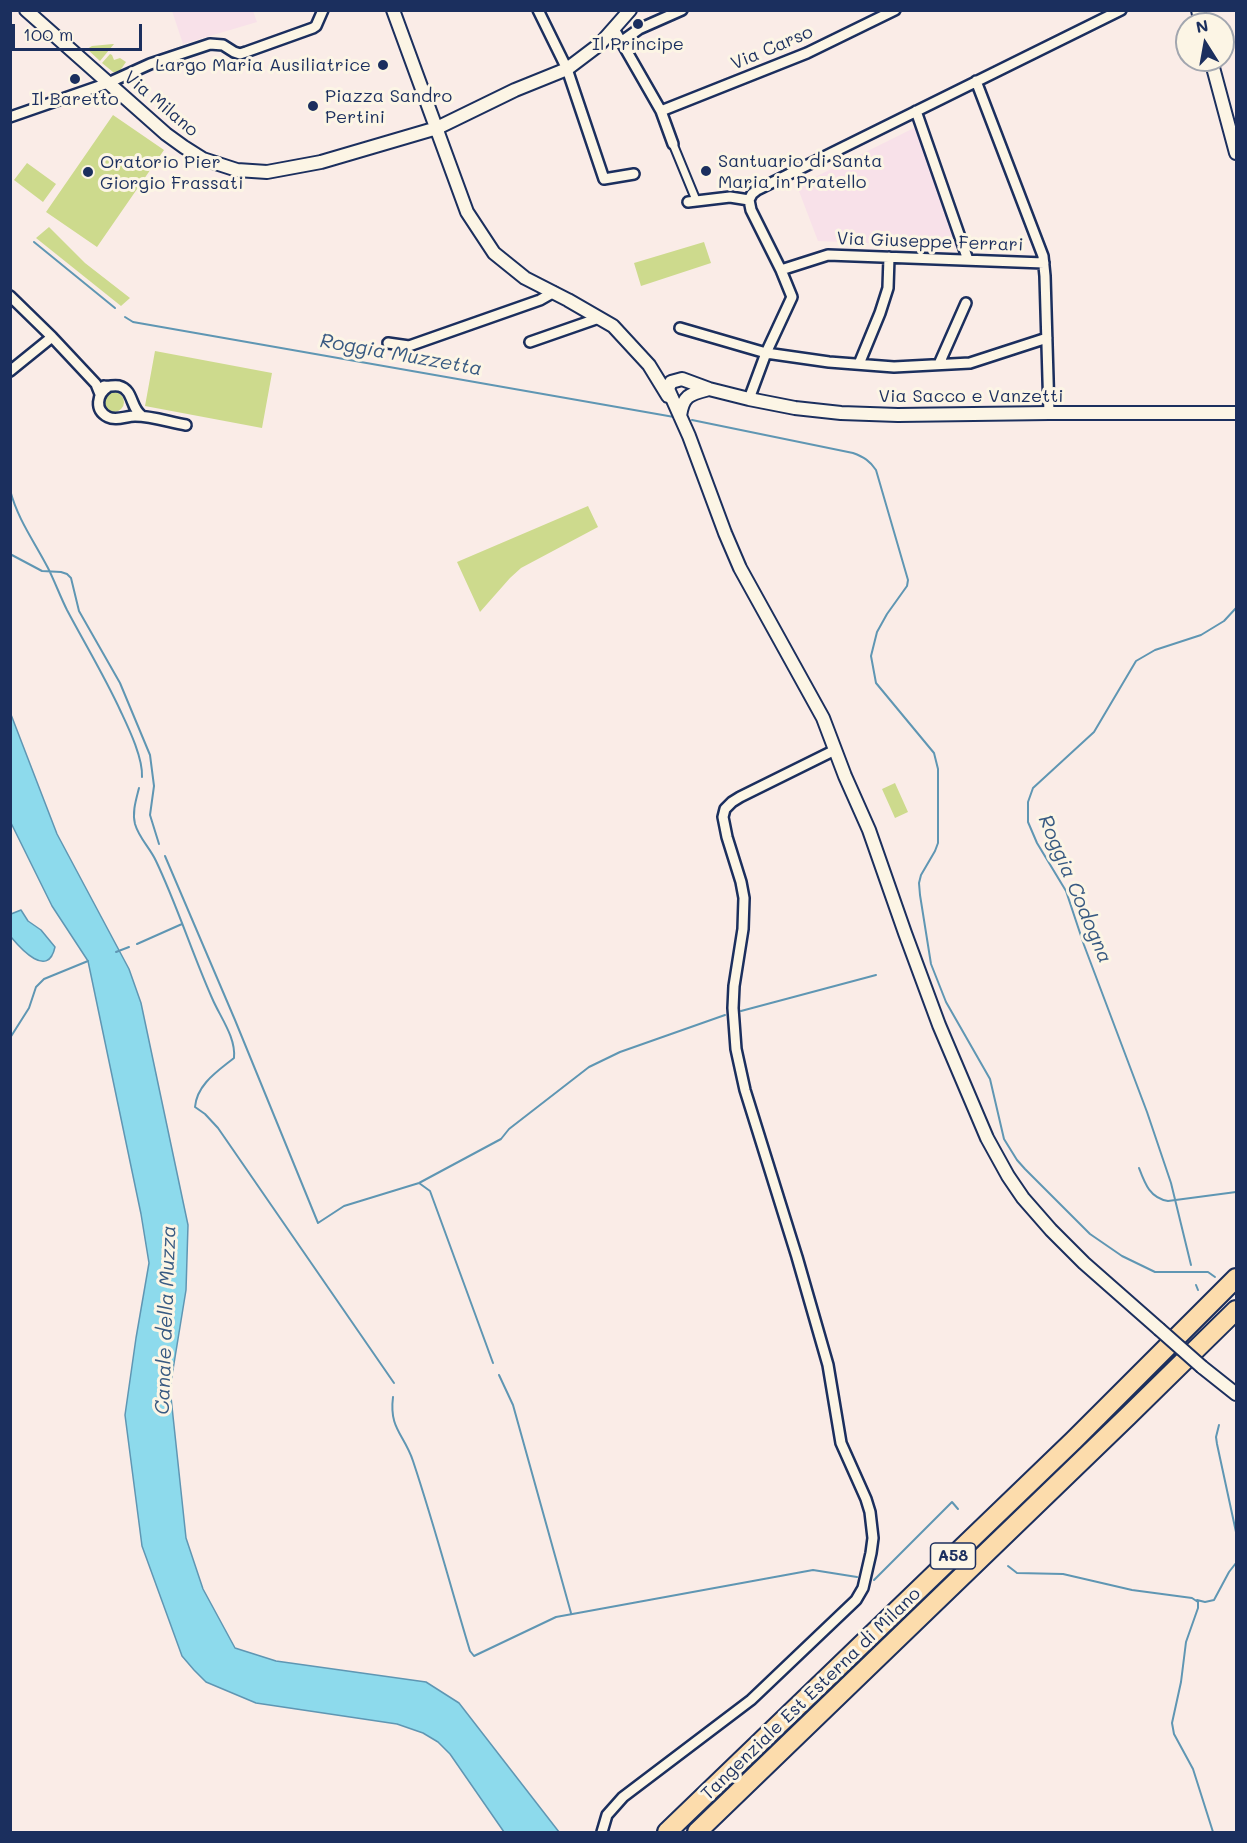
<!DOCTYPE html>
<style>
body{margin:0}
#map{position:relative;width:1247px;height:1843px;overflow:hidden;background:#faece7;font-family:Mali,sans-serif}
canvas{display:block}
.frame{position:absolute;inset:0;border:12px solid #1b2f5e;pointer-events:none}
.north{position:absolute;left:1175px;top:12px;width:60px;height:60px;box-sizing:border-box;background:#fcf5e5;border:2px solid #a2a6af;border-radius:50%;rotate:349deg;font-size:16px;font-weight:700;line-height:24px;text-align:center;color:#1b2f5e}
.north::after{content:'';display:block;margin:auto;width:21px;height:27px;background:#1b2f5e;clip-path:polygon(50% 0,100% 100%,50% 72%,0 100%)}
.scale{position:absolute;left:12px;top:24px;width:130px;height:27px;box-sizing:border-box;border:3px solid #1b2f5e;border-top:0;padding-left:8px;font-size:18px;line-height:21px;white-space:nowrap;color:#1b2f5e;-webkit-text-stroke:4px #fcf5e5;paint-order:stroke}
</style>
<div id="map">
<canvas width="1247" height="1843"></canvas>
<div class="frame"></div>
<div class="north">N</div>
<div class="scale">100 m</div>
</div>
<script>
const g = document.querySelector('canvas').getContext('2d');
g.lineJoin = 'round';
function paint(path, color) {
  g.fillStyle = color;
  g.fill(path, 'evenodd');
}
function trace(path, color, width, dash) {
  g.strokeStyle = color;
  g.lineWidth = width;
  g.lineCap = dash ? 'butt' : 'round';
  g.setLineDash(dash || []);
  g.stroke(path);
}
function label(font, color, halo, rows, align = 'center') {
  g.font = font + ' Mali,sans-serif';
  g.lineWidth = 6;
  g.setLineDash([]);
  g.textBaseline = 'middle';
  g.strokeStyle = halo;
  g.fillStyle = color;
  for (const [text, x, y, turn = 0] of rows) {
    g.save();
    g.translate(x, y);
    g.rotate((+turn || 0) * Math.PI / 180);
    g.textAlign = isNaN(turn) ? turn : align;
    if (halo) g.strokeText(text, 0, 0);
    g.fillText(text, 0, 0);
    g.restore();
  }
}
paint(new Path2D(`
 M172 11H253L257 22 183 44Z
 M916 127 961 247 818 241 797 186Z`), '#f8e1e9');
paint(new Path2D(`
 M113 44H114L100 61 87 49 92 46Z
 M110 54 112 55 114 60 120 58 126 62 119 72H113L102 63Z
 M113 115 164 150 97 247 46 212Z
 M27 163 56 184 43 202 14 180Z
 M49 227 85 263 130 298 121 306 36 238Z
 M704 242 711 263 641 286 634 263Z
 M155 351 272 373 262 428 145 406Z
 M104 402a10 10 0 1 1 20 0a10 10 0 1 1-20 0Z
 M588 506 598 527 521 568 510 578 480 612 457 562Z
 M895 783 908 812 895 818 882 789Z`), '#cdda8d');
const water = new Path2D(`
 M10 712 57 834 129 969 141 1003 188 1225 186 1290 170 1388 186 1538 203 1589 235 1648 276 1661 426 1682 459 1703 559 1832H504L450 1754 438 1742 423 1733 397 1724 256 1703 206 1682 194 1670 182 1656 142 1546 125 1415 136 1338 149 1263 141 1214 88 961 52 906 11 823Z
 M21 910 28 921 41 930 55 947C48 979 21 949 11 937V914Z`);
paint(water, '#8ddaec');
trace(water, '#5f96b3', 1.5);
trace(new Path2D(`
 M34 242 115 308
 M125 317 133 322 674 417
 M692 420 853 453C864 457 870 461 876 470L908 580 907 586 887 614 877 632 871 656 876 683 934 753 938 769V843L935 851 921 875 919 883 920 895 931 964 946 1002 990 1079 1004 1139 1017 1160 1025 1169 1090 1234 1122 1256 1155 1272H1208L1215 1277
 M10 490C18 520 34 541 48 568 55 582 60 596 67 610 85 644 105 677 121 712 129 729 143 758 142 777
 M10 554 42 571 61 572 67 574 71 578 79 611 120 683 150 755 154 786 150 815 159 844
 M139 788C136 800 132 812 135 824 139 838 150 848 156 861 177 905 192 953 212 998 220 1017 236 1037 234 1058 218 1071 197 1084 195 1107L205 1114 218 1128 394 1383
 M165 856 235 1020 318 1223 344 1206 419 1183 501 1139 509 1129 589 1067 620 1052 725 1015
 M137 944 182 924
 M116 952 129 947
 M741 1011 876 975
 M10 1038 29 1008 36 987 44 979 88 961
 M1139 1168C1145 1184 1150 1198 1168 1201L1236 1192
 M419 1183 430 1191 493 1363
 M1191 1265 1171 1183 1147 1112 1084 945 1066 891 1037 843 1028 822V802L1033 788 1094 732 1136 661 1155 650 1201 635 1224 621 1236 608
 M1196 1285 1198 1290
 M499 1375 513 1405 571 1613
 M393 1397C389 1429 404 1434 413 1461 434 1524 451 1588 470 1651L474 1656 556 1617 813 1570 857 1577
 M1219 1425 1216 1437 1217 1444 1236 1532
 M1008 1566 1017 1573 1063 1574 1132 1590 1192 1598 1198 1602V1608L1186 1642 1181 1682 1172 1723 1174 1734 1193 1769 1213 1832
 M874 1580 952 1502 958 1509
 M1197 1600 1205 1602 1214 1600 1229 1572 1236 1563`), '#5f96b3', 2);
const pedestrian = new Path2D(`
 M673 144 696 200`);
const minor = new Path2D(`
 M538 10 567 69 604 179 634 174
 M614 29 661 111 673 144
 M621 42 639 29 682 10
 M976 81 1043 256 1045 276 1049 413
 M661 111 807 53 895 10
 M916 111 968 260
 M10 117 108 83 150 64 210 44 223 45 234 52 240 54 246 52 313 28 316 26 323 10
 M749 200 752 194 757 190 1121 10
 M688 202 730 197 749 200
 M781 270 828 255 1044 263
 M10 296 52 337 96 384 100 394
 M680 328 766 353 829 362 894 367 970 363 1047 338
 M530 342 599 318
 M388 343 409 346 540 300 554 292
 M859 364 880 313 888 288 889 257
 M939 364 966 303
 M10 371 52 337
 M104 386C109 387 113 385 119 386 134 390 130 408 142 416
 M108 387C97 394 94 410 108 417 116 421 126 416 135 416 152 416 169 422 186 425
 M749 399 766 353 792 297 781 270 751 210 749 200
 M602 1832 607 1815 623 1797 751 1700 856 1600 863 1588 871 1553 873 1538 870 1512 866 1499 841 1443 828 1365 797 1257 745 1090 736 1049 733 1008 734 986 743 929 744 898 741 882 727 837 723 817 725 809 732 802 740 797 835 750`);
const tertiary = new Path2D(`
 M26 10 166 134 184 147 203 159 237 170 267 172 321 162 437 128 515 90 567 69 600 44 630 10
 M393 10 467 212 494 253 525 278 568 300 613 326 649 365 668 396
 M1198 10 1201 24
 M1211 60 1236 153
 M680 416C683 395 690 394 709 389
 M1159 1329 1084 1263 1051 1230 1023 1198 1008 1176 987 1138 939 1025 905 933 869 830 845 776 823 718 740 568 725 533 689 436 668 389 671 382 682 379 709 389 749 399 795 408 841 413 898 415 1049 413H1236
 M1202 1367 1236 1394`);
const motorway = new Path2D(`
 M667 1832 1074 1440 1236 1278
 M697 1832 1128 1416 1236 1310`);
trace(pedestrian, '#1b2f5e', 11);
trace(minor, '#1b2f5e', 14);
trace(tertiary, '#1b2f5e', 16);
trace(motorway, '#1b2f5e', 22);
trace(pedestrian, '#fcf5e5', 7);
trace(minor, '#fcf5e5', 9);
trace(tertiary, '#fcf5e5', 12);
trace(motorway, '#fcdcac', 18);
const tertiaryBridge = new Path2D(`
 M1159 1329 1202 1367`);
trace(tertiaryBridge, '#1b2f5e', 16, []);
trace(tertiaryBridge, '#fcf5e5', 12);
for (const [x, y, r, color] of [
 [638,24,6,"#1b2f5e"],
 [383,65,6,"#1b2f5e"],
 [75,79,6,"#1b2f5e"],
 [313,106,6,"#1b2f5e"],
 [706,171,6,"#1b2f5e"],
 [88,172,6,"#1b2f5e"]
]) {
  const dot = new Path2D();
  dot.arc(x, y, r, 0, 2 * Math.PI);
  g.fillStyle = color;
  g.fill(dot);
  trace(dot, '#fcf5e5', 2);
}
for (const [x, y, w] of [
 [953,1556,45]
]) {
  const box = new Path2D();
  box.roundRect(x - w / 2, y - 13, w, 26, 4.5);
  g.fillStyle = '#fcf5e5';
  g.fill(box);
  trace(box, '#1b2f5e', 1.5);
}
label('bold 16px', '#1b2f5e', null, [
 ["A58",953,1556]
]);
label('18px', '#1b2f5e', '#fcf5e5', [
 ["Il Principe",638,44,"center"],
 ["Largo Maria Ausiliatrice",371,65,"right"],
 ["Piazza Sandro",325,96],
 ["Pertini",325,117],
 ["Il Baretto",75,99,"center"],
 ["Santuario di Santa",718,161],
 ["Maria in Pratello",718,182],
 ["Oratorio Pier",100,162],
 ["Giorgio Frassati",100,183]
], 'left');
label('18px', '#1b2f5e', '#fcf5e5', [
 ["Via Carso",772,48,-23],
 ["Via Milano",161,104,40],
 ["Via Giuseppe Ferrari",930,242,2],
 ["Via Sacco e Vanzetti",971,396],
 ["Tangenziale Est Esterna di Milano",811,1694,-44]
]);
label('italic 20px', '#385a82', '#fcf5e5', [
 ["Roggia Muzzetta",401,355,10],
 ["Roggia Codogna",1075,889,67],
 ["Canale della Muzza",166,1320,-88]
]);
</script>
